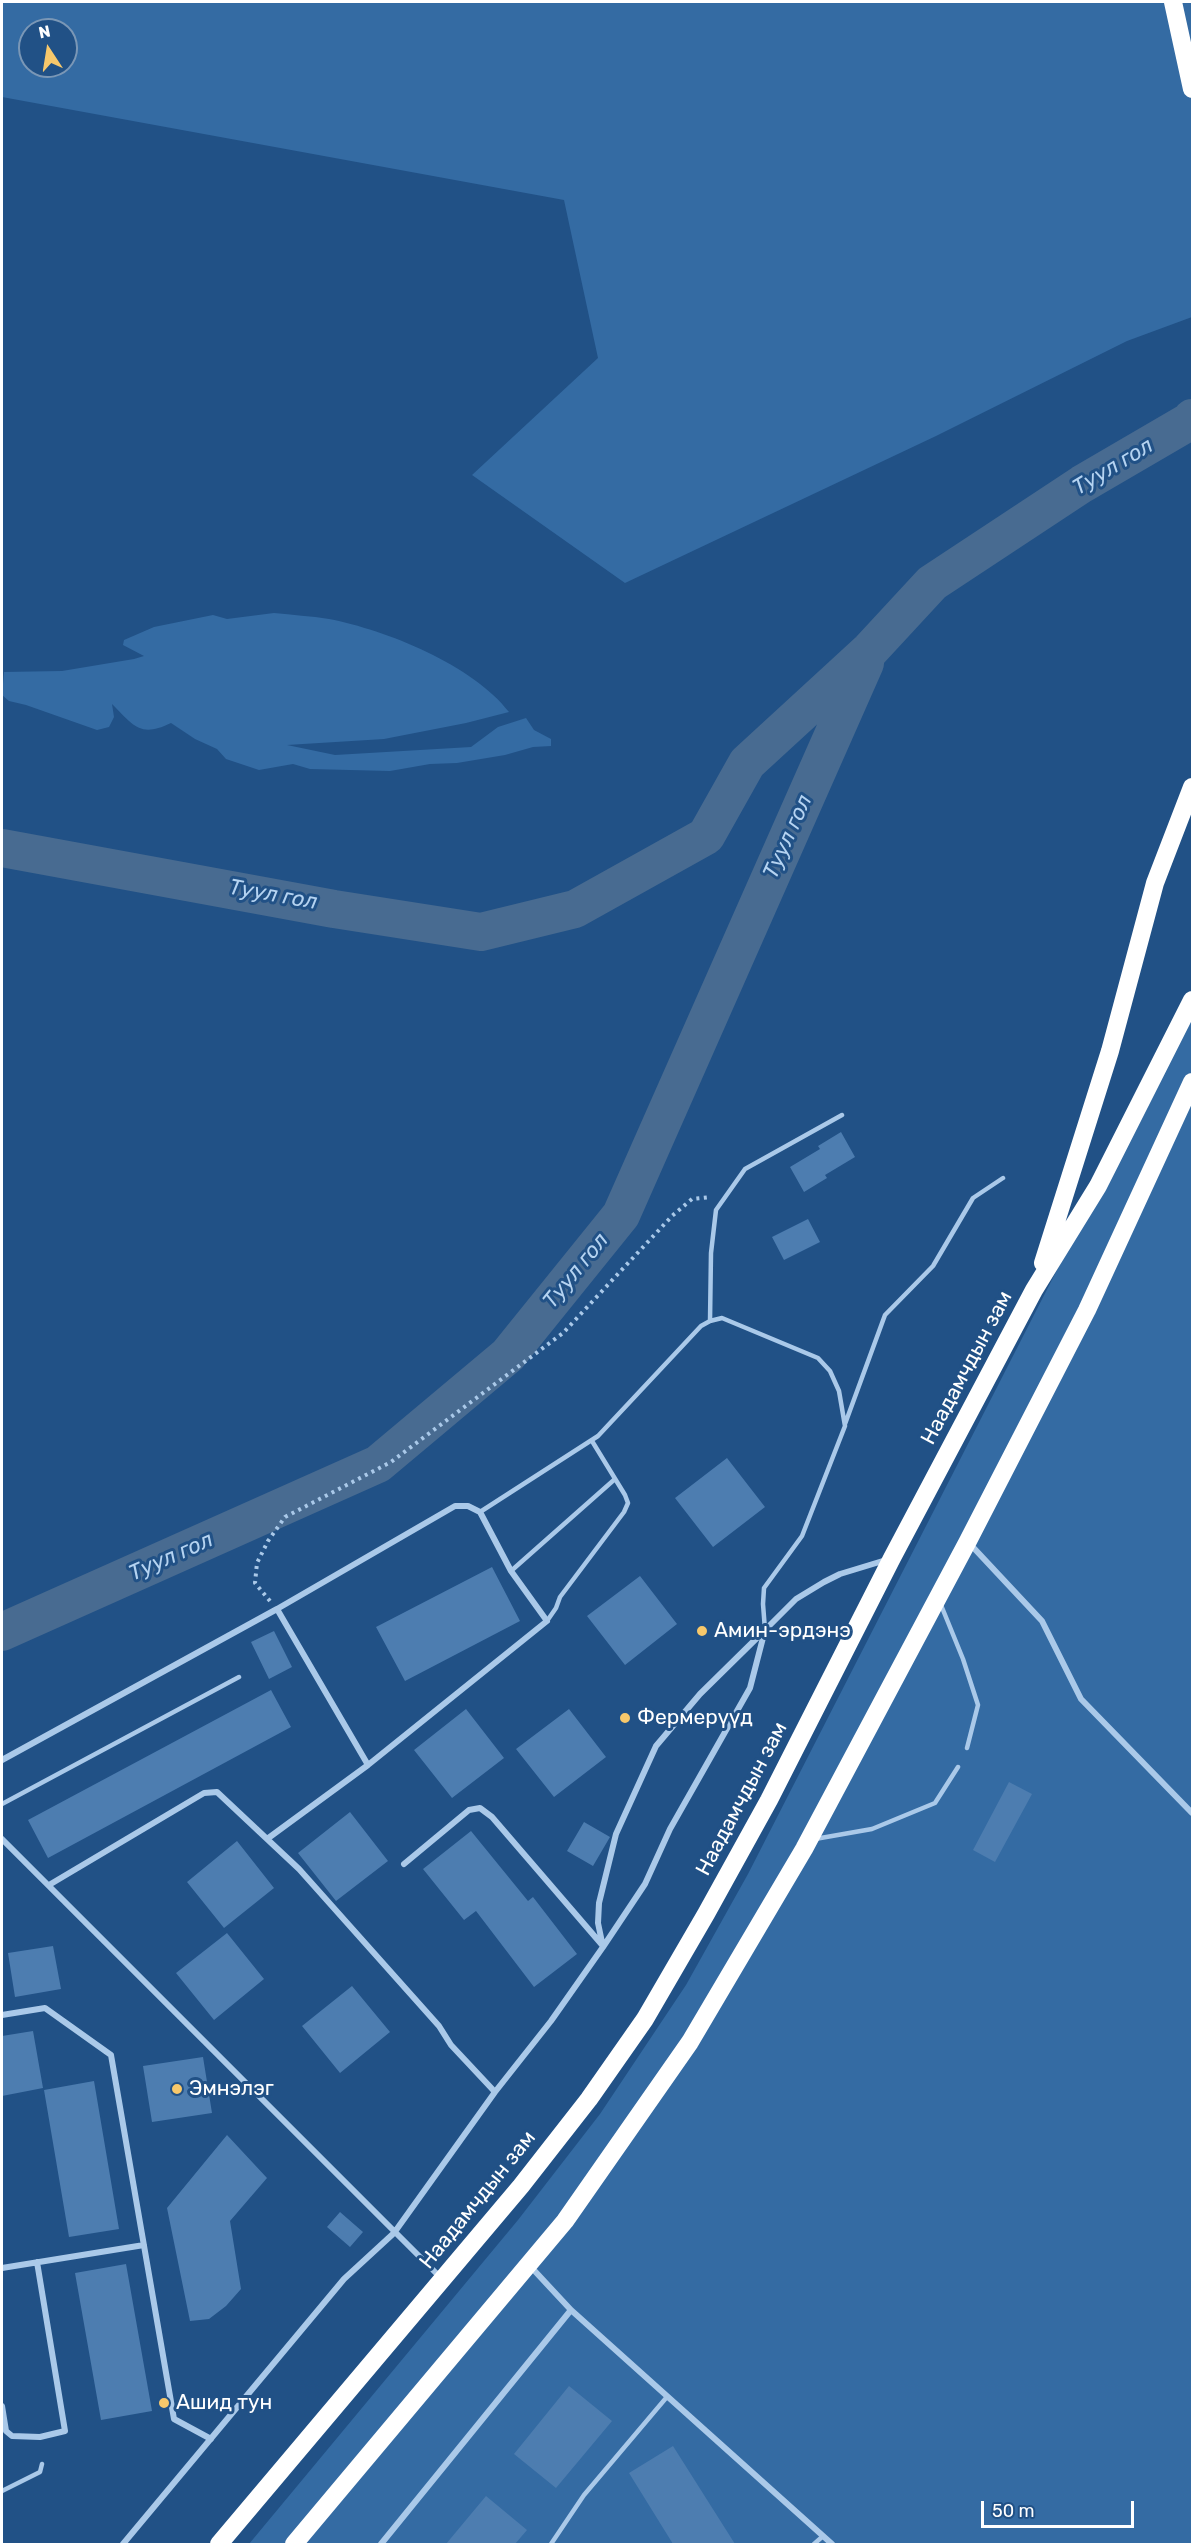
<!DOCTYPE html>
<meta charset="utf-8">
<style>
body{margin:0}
#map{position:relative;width:1194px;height:2546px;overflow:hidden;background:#215186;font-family:Rubik,sans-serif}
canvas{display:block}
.frame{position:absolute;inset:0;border:3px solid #fff;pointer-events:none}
.north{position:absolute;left:18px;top:18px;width:60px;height:60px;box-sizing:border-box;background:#215186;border:2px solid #7a97b6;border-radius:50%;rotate:348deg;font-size:16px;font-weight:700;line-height:24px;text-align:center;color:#fff}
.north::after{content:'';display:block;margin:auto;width:21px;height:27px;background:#f7c86b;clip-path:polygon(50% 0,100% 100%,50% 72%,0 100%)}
.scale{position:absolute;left:981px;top:2501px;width:153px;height:27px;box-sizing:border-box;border:3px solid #fff;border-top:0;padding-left:8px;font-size:18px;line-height:21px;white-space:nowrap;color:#fff;-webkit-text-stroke:4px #215186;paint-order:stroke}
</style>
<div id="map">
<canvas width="1194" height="2546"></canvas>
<div class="frame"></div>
<div class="north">N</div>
<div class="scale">50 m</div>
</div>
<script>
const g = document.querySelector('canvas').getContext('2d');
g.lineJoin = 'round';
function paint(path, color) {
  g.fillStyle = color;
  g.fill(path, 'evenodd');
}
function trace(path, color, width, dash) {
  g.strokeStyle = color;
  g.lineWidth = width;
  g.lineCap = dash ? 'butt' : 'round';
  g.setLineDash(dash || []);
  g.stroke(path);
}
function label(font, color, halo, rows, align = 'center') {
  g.font = font + ' Rubik,sans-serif';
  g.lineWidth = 6;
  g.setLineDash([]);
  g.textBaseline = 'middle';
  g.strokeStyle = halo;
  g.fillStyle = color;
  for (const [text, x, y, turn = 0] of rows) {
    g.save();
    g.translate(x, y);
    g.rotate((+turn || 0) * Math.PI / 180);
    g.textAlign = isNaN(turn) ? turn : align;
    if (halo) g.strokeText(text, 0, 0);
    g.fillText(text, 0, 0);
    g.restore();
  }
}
paint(new Path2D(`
 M2 2H1192V317L1127 341 936 436 625 583 472 475 598 358 564 200 2 97ZM30 30H66V66H30Z
 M274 613C292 615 311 616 329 619 386 630 473 665 509 712L466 723 384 739 287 745 335 755 471 747 498 727 526 718 534 730 551 739V746L533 747 505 755 457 763 430 764 390 771 310 769 293 764 259 770 226 759 217 749 195 739 171 723C140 738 134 726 112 704L114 717 109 727 97 730 26 705 9 701 2 695 4 672 62 671 134 659 144 656 123 645 124 640 154 627 213 615 227 619Z
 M1192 1006V2544H249L518 2220 600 2114 686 1985 748 1874Z`), '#346ba3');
trace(new Path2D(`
 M2 848 334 909 481 932 575 909 706 836 747 763 870 650 932 583 1082 484 1190 421 1192 418
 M2 1632 378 1464 508 1355 621 1215 865 663`), '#486b91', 38);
paint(new Path2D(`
 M841 1132 855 1157 825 1175 827 1178 804 1192 790 1167 820 1149 818 1146Z
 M808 1219 820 1242 784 1260 772 1237Z
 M727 1458 765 1507 713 1547 675 1498Z
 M492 1567 520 1621 405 1681 376 1627Z
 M640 1576 677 1624 625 1665 587 1616Z
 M274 1631 292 1667 269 1679 251 1642Z
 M271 1690 291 1727 48 1858 28 1820Z
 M466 1709 504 1758 452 1798 414 1750Z
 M569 1709 606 1757 554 1797 516 1749Z
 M1009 1782 1032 1794 995 1862 973 1850Z
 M350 1812 388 1861 336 1901 298 1853Z
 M584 1822 610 1837 593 1866 567 1851Z
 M471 1831 528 1901 533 1897 577 1954 534 1987 476 1911 464 1920 423 1869Z
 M237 1841 274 1888 224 1928 187 1882Z
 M227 1933 264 1979 214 2020 176 1973Z
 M53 1946 61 1989 15 1997 8 1953Z
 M352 1986 390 2032 340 2073 302 2026Z
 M33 2031 43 2088 2 2096V2036Z
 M203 2057 212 2113 152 2122 143 2066Z
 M94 2081 119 2229 69 2237 44 2090Z
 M227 2135 267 2178 230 2221 241 2289 226 2306 209 2319 190 2321 167 2208Z
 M340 2212 363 2232 350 2247 327 2227Z
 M126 2264 152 2411 101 2420 75 2273Z
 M569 2386 612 2421 556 2488 514 2454Z
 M673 2446 735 2544H673L629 2473Z
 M486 2496 527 2530 515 2544H446Z`), '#4d7db0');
trace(new Path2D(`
 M270 1601 255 1583 257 1563 268 1541 285 1517 391 1462 563 1333 672 1216 692 1199 711 1197`), '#aac9e9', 4, [3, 4.5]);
trace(new Path2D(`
 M710 1321 711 1253 716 1210 745 1169 842 1115
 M845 1424 885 1315 933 1266 973 1198 1003 1178
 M480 1512 598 1436 701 1326 710 1321 722 1318 818 1358 830 1371 839 1391 845 1426 802 1536 764 1588 763 1604 765 1630
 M511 1571 615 1479
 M941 1605 963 1659 978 1705 967 1748
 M547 1621 556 1608 560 1597 624 1512 628 1503 625 1495 592 1441
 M2 1804 239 1677
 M815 1839 872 1829 935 1803 958 1767
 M2 2491 40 2472 42 2464
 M551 2544 584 2495 666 2398
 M814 2544 822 2537`), '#aac9e9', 4.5);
trace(new Path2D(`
 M970 1544 1042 1621 1081 1699 1192 1813
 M2 1760 277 1609
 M2 1839 440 2277
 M267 1839 368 1765 547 1621 511 1571 480 1512 468 1506H455L277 1609 368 1765
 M404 1864 469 1810 480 1808 492 1817 603 1946
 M49 1885 204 1793 217 1792 299 1869 439 2026 451 2045 495 2092
 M603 1947 598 1923 599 1903 616 1834 656 1746 700 1694 765 1630
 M2 2015 45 2008 111 2055 174 2419 211 2439
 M531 2267 571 2310 832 2544
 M2 2268 144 2245
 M2 2406 6 2431 12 2436 40 2437 65 2431 37 2262
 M123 2544 344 2279 394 2233 495 2092 551 2021 603 1947 645 1884 670 1829 750 1688 765 1630 796 1599 824 1582 840 1574 886 1560
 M381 2544 571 2310`), '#aac9e9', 6);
trace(new Path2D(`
 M1173 2 1192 89
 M1043 1263 1110 1051 1155 883 1192 787
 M219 2544 521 2186 589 2099 645 2019 706 1914 769 1800 892 1558 1034 1290 1098 1186 1192 1000
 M294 2544 565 2221 690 2042 804 1849 968 1541 1087 1310 1192 1082`), '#fff', 18);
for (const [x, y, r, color] of [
 [702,1631,6,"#f7c86b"],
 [625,1718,6,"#f7c86b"],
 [177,2089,6,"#f7c86b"],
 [164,2403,6,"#f7c86b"]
]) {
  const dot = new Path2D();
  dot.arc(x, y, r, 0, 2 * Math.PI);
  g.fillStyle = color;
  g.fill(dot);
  trace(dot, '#215186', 2);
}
label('21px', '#fff', '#215186', [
 ["Наадамчдын зам",967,1368,-62],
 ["Наадамчдын зам",742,1799,-62],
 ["Наадамчдын зам",478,2200,-51]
]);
label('21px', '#fff', '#215186', [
 ["Амин-эрдэнэ",714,1631],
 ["Фермерүүд",637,1718],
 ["Эмнэлэг",189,2089],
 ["Ашид тун",176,2403]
], 'left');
label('italic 22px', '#b5d3f1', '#215186', [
 ["Туул гол",1113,467,-31],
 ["Туул гол",788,837,-66],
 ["Туул гол",273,895,10],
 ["Туул гол",576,1271,-51],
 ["Туул гол",171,1557,-24]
]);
</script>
